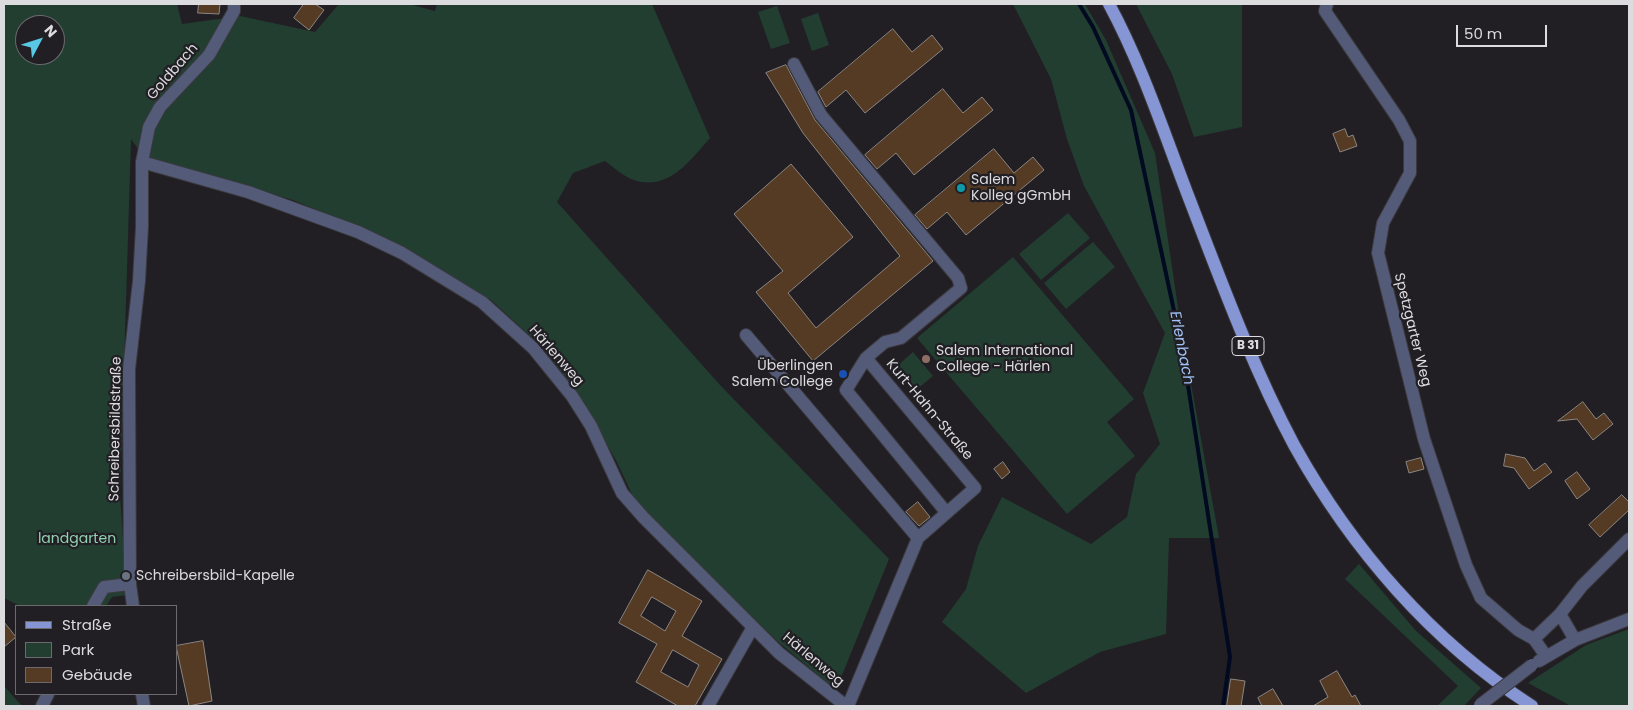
<!DOCTYPE html>
<meta charset="utf-8">
<style>
body{margin:0}
#map{position:relative;width:1633px;height:710px;overflow:hidden;background:#211f24;font-family:Poppins,sans-serif}
canvas{display:block}
.frame{position:absolute;inset:0;border:5px solid #dcdbde;pointer-events:none}
.legend{position:absolute;left:15px;top:605px;width:162px;height:90px;box-sizing:border-box;background:#211f24;border:1px solid #6c6a6e;margin:0;padding:6px 9px;list-style:none;font-size:15px;color:#dcdbde}
.legend li{display:flex;align-items:center;gap:10px;height:25px}
.legend b{width:25px;border:1px solid #6c6a6e}
.north{position:absolute;left:15px;top:15px;width:50px;height:50px;box-sizing:border-box;background:#211f24;border:1px solid #6c6a6e;border-radius:50%;rotate:50deg;font-size:14px;font-weight:700;line-height:20px;text-align:center;color:#dcdbde}
.north::after{content:'';display:block;margin:auto;width:18px;height:22px;background:#59c8e5;clip-path:polygon(50% 0,100% 100%,50% 72%,0 100%)}
.scale{position:absolute;left:1456px;top:25px;width:91px;height:22px;box-sizing:border-box;border:2px solid #dcdbde;border-top:0;padding-left:6px;font-size:15px;line-height:18px;white-space:nowrap;color:#dcdbde;-webkit-text-stroke:4px #211f24;paint-order:stroke}
</style>
<div id="map">
<canvas width="1633" height="710"></canvas>
<div class="frame"></div>
<ul class="legend">
<li><b style="height:6px;background:#8695d4"></b>Straße</li>
<li><b style="height:14px;background:#223e31"></b>Park</li>
<li><b style="height:14px;background:#553a24"></b>Gebäude</li>
</ul>
<div class="north">N</div>
<div class="scale">50 m</div>
</div>
<script>
const g = document.querySelector('canvas').getContext('2d');
g.lineJoin = 'round';
function paint(path, color) {
  g.fillStyle = color;
  g.fill(path, 'evenodd');
}
function trace(path, color, width, dash) {
  g.strokeStyle = color;
  g.lineWidth = width;
  g.lineCap = dash ? 'butt' : 'round';
  g.setLineDash(dash || []);
  g.stroke(path);
}
function label(font, color, halo, rows, align = 'center') {
  g.font = font + ' Poppins,sans-serif';
  g.lineWidth = 4.5;
  g.setLineDash([]);
  g.textBaseline = 'middle';
  g.strokeStyle = halo;
  g.fillStyle = color;
  for (const [text, x, y, turn = 0] of rows) {
    g.save();
    g.translate(x, y);
    g.rotate((+turn || 0) * Math.PI / 180);
    g.textAlign = isNaN(turn) ? turn : align;
    if (halo) g.strokeText(text, 0, 0);
    g.fillText(text, 0, 0);
    g.restore();
  }
}
paint(new Path2D(`
 M4 4H177L182 24 240 16 315 32 339 4H409L435 11 437 4H652L710 138C689 162 667 193 631 179 622 175 613 167 605 161L573 173 557 202 720 385 889 559 836 690 776 640 636 503 617 462 575 389 540 345 491 300 389 240 293 200 144 157 131 139 120 496 127 595 112 597 106 606H20L4 598ZM25 25H55V55H25Z
 M1013 4H1085L1106 40 1155 153 1182 334 1219 538H1169L1166 634 1100 652 1026 693 942 622 966 589 978 546 1002 497 1091 544 1127 517 1136 474 1160 444 1143 393 1165 333 1084 186 1067 139 1051 79Z
 M1136 4H1242V127L1194 137 1172 74Z
 M777 6 790 43 771 49 758 12Z
 M818 13 829 45 812 51 801 19Z
 M1068 213 1090 238 1041 280 1019 254Z
 M1093 242 1115 267 1066 309 1044 283Z
 M1013 257 1134 399 1107 422 1135 456 1067 514 917 338Z
 M913 352 933 376 916 390 896 367Z
 M1359 564 1416 631 1481 688 1464 706H1437L1458 686 1345 579Z
 M1629 629V706H1571L1528 683 1586 645Z
 M4 686 22 706H4Z`), '#223e31');
trace(new Path2D(`
 M1079 4 1093 27 1131 110 1183 353 1230 657 1223 706`), '#010a20', 4);
const building = new Path2D(`
 M199 4H220L219 14 198 13Z
 M304 4H315L324 10 309 30 294 18Z
 M893 29 912 52 932 35 943 49 865 113 846 90 826 107 818 92Z
 M786 65 815 120 933 261 813 361 756 292 783 271 734 214 791 164 853 237 788 293 816 328 900 256 803 133 766 73Z
 M943 89 963 113 982 97 993 110 914 175 896 153 877 169 865 155Z
 M1345 129 1348 137 1353 135 1357 146 1340 152 1333 134Z
 M994 149 1014 173 1033 157 1044 170 966 235 947 212 927 229 915 215Z
 M1583 402 1596 419 1604 413 1613 424 1593 440 1577 419 1558 421Z
 M1506 454 1525 458 1534 471 1545 463 1552 472 1529 489 1514 468 1504 466Z
 M1421 458 1424 469 1409 473 1406 462Z
 M1003 462 1010 472 1002 479 994 469Z
 M1577 472 1590 489 1577 499 1565 481Z
 M1622 495 1629 502V510L1600 537 1589 525Z
 M918 502 930 517 919 526 906 512Z
 M648 570 702 601 682 636 722 659 695 706H678L636 682 657 644 619 623ZM652 597 676 611 665 631 641 616ZM673 650 699 665 688 687 661 672Z
 M4 622 16 637 4 647Z
 M203 641 212 701 189 706 176 646Z
 M1337 671 1352 697 1355 695 1361 706H1313L1328 697 1320 681Z
 M1231 679 1245 681 1241 706H1227Z
 M1273 689 1283 706H1262L1258 698Z`);
paint(building, '#553a24');
trace(building, '#8c8681', 1);
const minor = new Path2D(`
 M1327 4 1325 11 1399 120 1410 141V173L1383 223 1378 253 1424 439 1466 565 1481 598 1518 630 1534 639 1546 656
 M794 64 821 115 958 278 961 288 901 338 885 342 866 358 846 390 946 512
 M142 162 248 192 358 232 402 253 482 302 533 348 572 396 591 426 622 493 643 517 779 653 846 706
 M746 335 918 538
 M93 606 104 587 130 584
 M133 606 130 584 129 369 139 281 142 227V162L149 127 160 107 209 55 234 11V4
 M1560 614 1575 640
 M1534 639 1560 614 1582 586 1629 539
 M1539 661 1575 640 1629 619
 M142 694 144 706
 M42 706 48 694
 M708 706 753 627
 M848 706 918 538 975 488 866 358`);
const major = new Path2D(`
 M1109 4C1142 65 1164 133 1189 198 1221 281 1252 366 1294 445 1351 548 1432 642 1532 706`);
trace(minor, '#3b393e', 14);
trace(major, '#3b393e', 14);
trace(minor, '#535b79', 12);
trace(major, '#8695d4', 12);
const minorBridge = new Path2D(`
 M1480 705 1532 665`);
trace(minorBridge, '#3b393e', 14, []);
trace(minorBridge, '#535b79', 12);
for (const [x, y, r, color] of [
 [961,188,5,"#0f9aa8"],
 [926,359,5,"#8d6e63"],
 [843,374,5,"#1a4fb4"],
 [126,576,5,"#6b7280"]
]) {
  const dot = new Path2D();
  dot.arc(x, y, r, 0, 2 * Math.PI);
  g.fillStyle = color;
  g.fill(dot);
  trace(dot, '#211f24', 2);
}
for (const [x, y, w] of [
 [1248,346,32]
]) {
  const box = new Path2D();
  box.roundRect(x - w / 2, y - 9.5, w, 19, 4);
  g.fillStyle = '#211f24';
  g.fill(box);
  trace(box, '#dcdbde', 1);
}
label('bold 12px', '#dcdbde', null, [
 ["B 31",1248,346]
]);
label('14px', '#dcdbde', '#211f24', [
 ["Goldbach",173,72,-49],
 ["Spetzgarter Weg",1412,330,76],
 ["Härlenweg",556,356,49],
 ["Kurt-Hahn-Straße",929,410,50],
 ["Schreibersbildstraße",116,429,-89],
 ["Härlenweg",813,660,40]
]);
label('14px', '#dcdbde', '#211f24', [
 ["Salem",971,180],
 ["Kolleg gGmbH",971,196],
 ["Salem International",936,351],
 ["College - Härlen",936,367],
 ["Überlingen",833,366,"right"],
 ["Salem College",833,382,"right"],
 ["Schreibersbild-Kapelle",136,576]
], 'left');
label('14px', '#90d2b1', '#211f24', [
 ["landgarten",77,539]
]);
label('italic 15px', '#a1c2f6', '#211f24', [
 ["Erlenbach",1181,348,79]
]);
</script>
